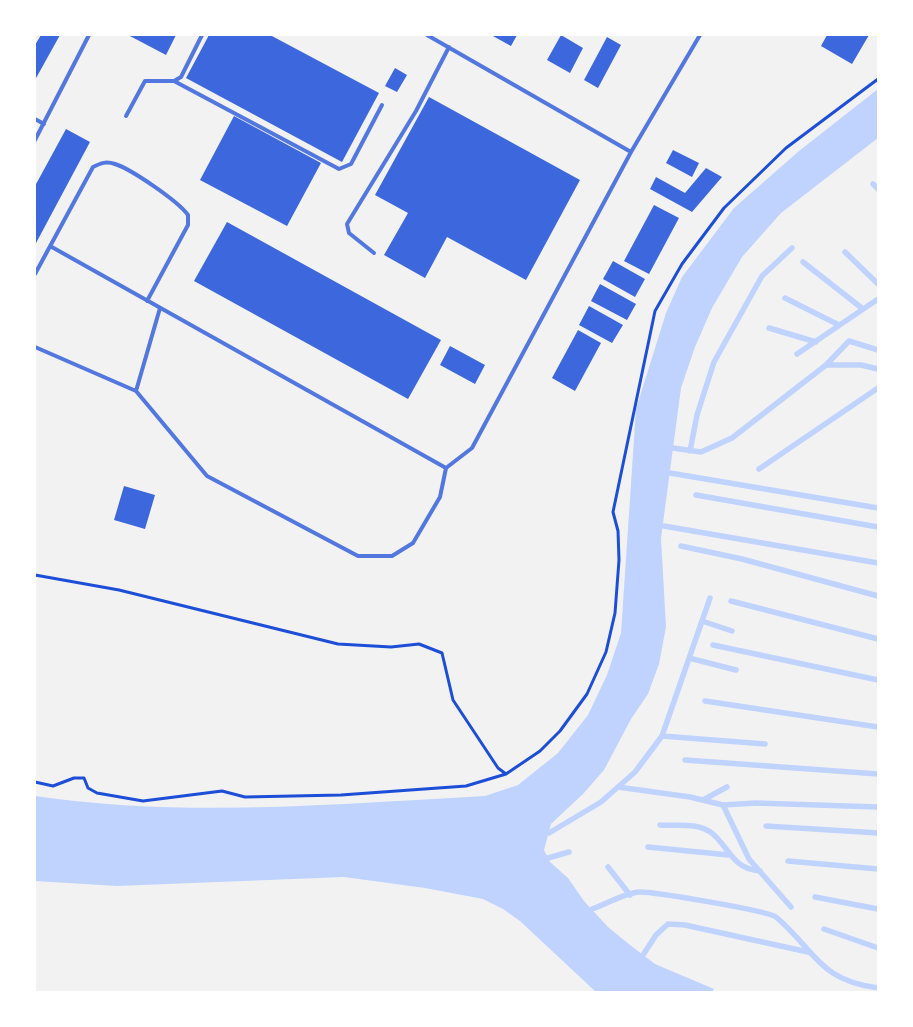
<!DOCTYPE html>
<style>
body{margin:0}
#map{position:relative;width:913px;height:1027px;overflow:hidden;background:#f2f2f2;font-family:Ubuntu,sans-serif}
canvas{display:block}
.frame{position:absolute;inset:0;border:36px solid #fff;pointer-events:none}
</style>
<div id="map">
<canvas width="913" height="1027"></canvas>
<div class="frame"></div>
</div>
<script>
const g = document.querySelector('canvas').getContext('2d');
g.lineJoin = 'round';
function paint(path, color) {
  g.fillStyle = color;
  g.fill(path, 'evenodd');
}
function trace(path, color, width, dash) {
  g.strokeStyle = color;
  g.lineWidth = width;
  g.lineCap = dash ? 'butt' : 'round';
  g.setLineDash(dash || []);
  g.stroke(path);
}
paint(new Path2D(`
 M878 89V138L781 213 742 257 712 308 695 347 681 388 661 538 666 627 659 664 648 694 631 719 604 770 583 794 551 824 544 850 550 862 568 878 584 901 608 927 630 945 655 964 714 989 712 992H596L520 921 503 909 483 899 425 888 344 877 117 886 35 881V796C184 818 335 804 485 796L518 785 558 753 588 715 607 675 621 633 636 409 666 313 682 277 734 208 799 151Z`), '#bfd3fe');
trace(new Path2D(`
 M873 184 878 189
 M845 252 878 284
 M803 262 863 309
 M785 298 839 325
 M769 328 816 342
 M797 354 878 299
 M826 365 849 341 878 350
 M673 448 701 452 732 438 826 365H861L878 369
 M690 451 697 415 714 362 762 276 792 248
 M759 469 878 388
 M670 473 878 508
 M696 495 878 527
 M664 526 878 563
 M681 546 742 559 878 596
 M731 601 878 639
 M702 621 732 631
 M713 645 878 680
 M689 658 736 670
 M705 701 878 727
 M662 736 765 744
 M685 760 878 774
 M618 787 690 797 723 805 749 859 791 907
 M703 800 727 787
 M723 805 756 803 878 807
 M660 825C677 826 698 822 713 834 730 849 733 869 760 871
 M766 826 878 833
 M549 833 601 802 635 772 662 736 710 598
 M648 847 729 855
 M548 858 569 852
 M788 861 878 869
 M608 867 630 895
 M815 897 878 909
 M592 909C606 904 623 894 638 892 651 891 769 911 776 917 816 951 818 980 878 988
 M824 929 878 948
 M643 955 656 935 668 924 685 925 808 952`), '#bfd3fe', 5.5);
paint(new Path2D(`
 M41 35H60L35 80V45Z
 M128 35H176L166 55Z
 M209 35H270L379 93 342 162 186 78Z
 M491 35H517L511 46Z
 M561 35 583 48 570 73 547 60Z
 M827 35H869L852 64 821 46Z
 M607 37 621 45 598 88 584 80Z
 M395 68 407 75 397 92 385 86Z
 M429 97 580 180 526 280 447 237 425 278 384 255 408 213 375 195Z
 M234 116 321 163 287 226 200 180Z
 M66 129 90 142 35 245V186Z
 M673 150 699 163 692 177 666 163Z
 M706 168 722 177 692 212 650 189 656 177 685 193Z
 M654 205 679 218 649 274 624 261Z
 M227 222 441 340 408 399 194 281Z
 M613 261 645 279 635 297 603 279Z
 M600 284 636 304 627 320 591 301Z
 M589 306 623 325 612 343 579 325Z
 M578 330 601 343 575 391 552 378Z
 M450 346 485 365 475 384 440 365Z
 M124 486 155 495 145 529 114 520Z`), '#3d67dc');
trace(new Path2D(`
 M35 575 119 590 338 644 391 647 419 644 442 653 453 700 498 768 506 774
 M35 782 53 786 74 778H84L88 788 97 793 143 801 222 791 245 797 341 795 466 786 506 774 540 751 560 731 587 694 606 652 615 613 619 560 618 531 613 512 655 311 682 264 724 208 786 148 878 79`), '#1d4ed8', 3);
trace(new Path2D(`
 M427 35 631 152
 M174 81 339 169 351 164 382 105
 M126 116 145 81H174L181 77 202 35
 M35 119 44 124
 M35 140 89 35
 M50 246 446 468 472 448 631 152 700 35
 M374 253 349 233 347 224 416 111 449 47
 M35 274 93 167C101 163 106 161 115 164 131 169 178 201 188 215V225L147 301
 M160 308 136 391 207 476 358 556H392L413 543 440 497 446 468
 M35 347 136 391`), '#5277de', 4);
</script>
